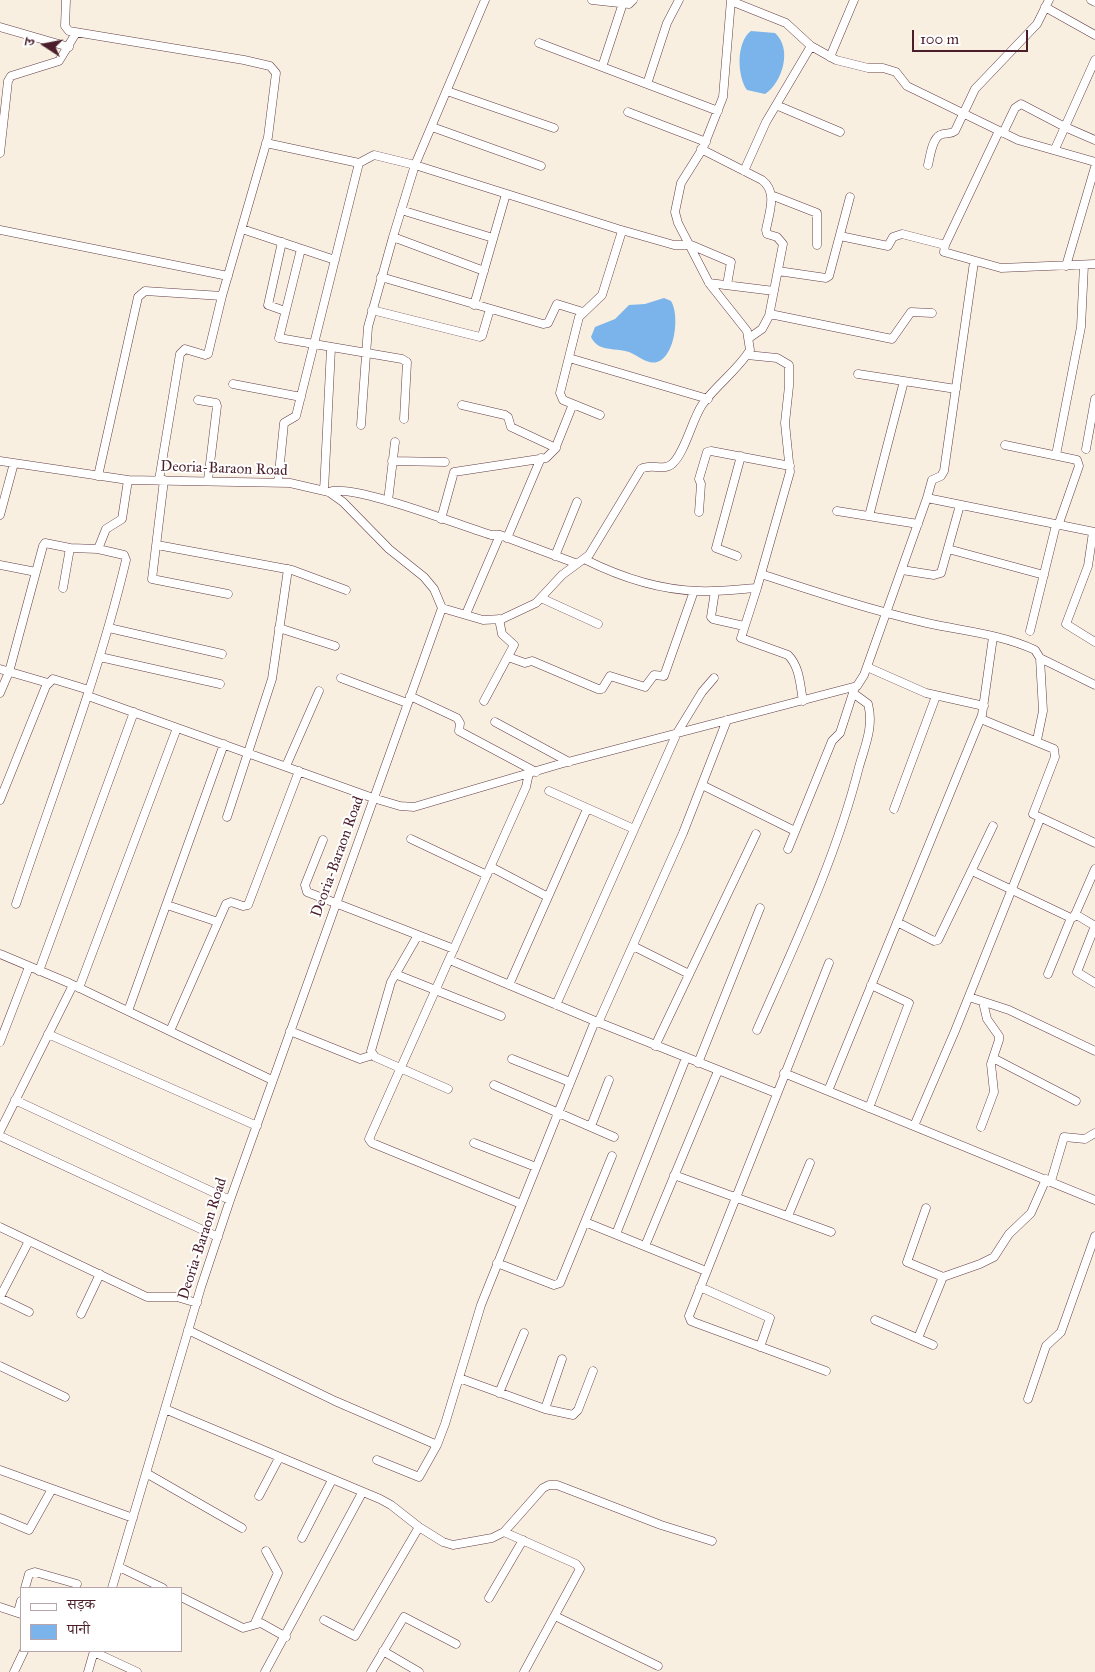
<!DOCTYPE html>
<meta charset="utf-8">
<style>
body{margin:0}
#map{position:relative;width:1095px;height:1672px;overflow:hidden;background:#f8efe1;font-family:"IM FELL Great Primer","Noto Serif Devanagari",serif}
canvas{display:block}
.legend{position:absolute;left:20px;top:1587px;width:162px;height:65px;box-sizing:border-box;background:#fff;border:1px solid #b7a5aa;margin:0;padding:6px 9px;list-style:none;font-size:15px;color:#4a1f2b}
.legend li{display:flex;align-items:center;gap:10px;height:25px}
.legend b{width:25px;border:1px solid #b7a5aa}
.north{position:absolute;left:20px;top:20px;width:50px;height:50px;-webkit-text-stroke:4px #fff;paint-order:stroke;rotate:281deg;font-size:14px;font-weight:700;line-height:20px;text-align:center;color:#4a1f2b}
.north::after{content:'';display:block;margin:auto;width:18px;height:22px;background:#4a1f2b;clip-path:polygon(50% 0,100% 100%,50% 72%,0 100%)}
.scale{position:absolute;left:912px;top:30px;width:116px;height:22px;box-sizing:border-box;border:2px solid #4a1f2b;border-top:0;padding-left:6px;font-size:15px;line-height:18px;white-space:nowrap;color:#4a1f2b;-webkit-text-stroke:4px #fff;paint-order:stroke}
</style>
<div id="map">
<canvas width="1095" height="1672"></canvas>
<ul class="legend">
<li><b style="height:6px;background:#fff"></b>सड़क</li>
<li><b style="height:14px;background:#7ab4eb"></b>पानी</li>
</ul>
<div class="north">उ</div>
<div class="scale">100 m</div>
</div>
<script>
const g = document.querySelector('canvas').getContext('2d');
g.lineJoin = 'round';
function paint(path, color) {
  g.fillStyle = color;
  g.fill(path, 'evenodd');
}
function trace(path, color, width, dash) {
  g.strokeStyle = color;
  g.lineWidth = width;
  g.lineCap = dash ? 'butt' : 'round';
  g.setLineDash(dash || []);
  g.stroke(path);
}
function label(font, color, halo, rows, align = 'center') {
  g.font = font + ' "IM FELL Great Primer",serif';
  g.lineWidth = 4;
  g.setLineDash([]);
  g.textBaseline = 'middle';
  g.strokeStyle = halo;
  g.fillStyle = color;
  for (const [text, x, y, turn = 0] of rows) {
    g.save();
    g.translate(x, y);
    g.rotate((+turn || 0) * Math.PI / 180);
    g.textAlign = isNaN(turn) ? turn : align;
    if (halo) g.strokeText(text, 0, 0);
    g.fillText(text, 0, 0);
    g.restore();
  }
}
paint(new Path2D(`
 M751 31 775 33C793 49 782 83 765 94L747 90C737 76 736 42 751 31Z
 M664 298 671 301C680 315 675 357 657 362 648 365 637 355 629 352 619 349 607 350 599 346 595 343 593 341 591 337L595 327 615 319 629 305 645 304Z`), '#7ab4eb');
const minor = new Path2D(`
 M66 0 65 26 69 31 244 60 270 66 276 73 268 137 222 296 145 291 138 297 98 476
 M592 0 629 4 633 0
 M1091 0 1095 2
 M731 1 786 23 811 46 836 60 868 68H883L896 72 907 86 1018 140 1095 162
 M1045 7 1095 35
 M0 27 69 47
 M539 43 718 111
 M830 57 854 0
 M602 67 623 3
 M647 84 667 23 679 0
 M447 91 554 128
 M776 105 840 132
 M628 112 706 142
 M432 127 541 166
 M999 131 945 245 944 252 1001 268 1095 264
 M1003 133 1015 108 1021 104 1065 127 1095 140
 M266 143 359 163 374 155 415 165 618 229 674 245H691L731 262 727 285
 M701 149 762 180C778 192 769 213 766 230L767 234 777 237 783 244 769 316 762 329 749 338
 M1055 149 1095 60
 M0 153 8 81 11 76 59 61 76 33
 M928 165C930 157 932 139 940 135 945 132 950 135 955 131L975 89 1037 24 1049 0
 M744 171 766 122 811 46
 M771 195 817 213V245
 M401 210 493 238
 M242 229 335 260
 M0 230 228 276
 M840 236 888 246 893 237 902 234 945 245
 M393 237 484 271
 M282 242 268 305 285 311
 M301 249 279 338 402 359 407 362 404 419
 M1066 266 1095 167
 M778 271 826 278 829 276 850 197
 M381 277 543 324 548 323 557 304 583 312
 M709 283 774 291
 M474 305 506 194
 M372 310 480 337 482 336 490 309
 M770 314 892 339 911 312 932 313
 M569 358 708 399
 M858 374 956 389
 M233 384 301 397
 M198 400 216 403 217 406 208 480
 M462 405 505 415 508 417 511 427 556 448
 M600 415 563 400 560 393 579 317 602 295 622 231
 M361 425 368 327 393 237 415 165 485 0
 M1005 445 1077 460 1079 466 1058 526
 M1086 449 1095 399
 M1056 455 1081 327 1084 265
 M0 461 128 480 290 483 329 492 343 502 389 549 424 577 434 589 442 608 230 1200 201 1287 112 1588
 M392 461 445 462
 M159 480 180 354 185 349 205 355 208 354 222 296
 M164 480 152 579 228 594
 M278 483 284 423 296 416 359 163
 M324 491 331 348
 M329 492C353 483 461 526 491 535H500L575 563
 M927 498 932 480 941 476 944 471 974 262
 M388 501 395 442
 M837 511 918 524
 M699 512 701 484 699 479 707 452 711 451 790 466
 M0 515 14 463
 M869 516 904 381
 M441 519 454 472 546 458 555 449 573 404
 M1093 532 1088 566 1066 624 1095 642
 M507 538 541 458
 M157 545 292 570 346 590
 M948 549 1044 575
 M555 556 577 502
 M737 556 716 548 741 456
 M584 559C618 576 660 590 699 591 718 592 738 589 757 588L790 472 785 423 789 386V365L777 358 747 355
 M0 565 36 572
 M902 570 934 575 941 573 960 505
 M761 574C816 592 870 610 927 623 962 631 1001 634 1035 650L1040 658 1043 711 1037 740
 M63 588 70 548 98 549 106 529 122 519 128 480
 M757 588 741 638 788 655C800 667 800 685 803 701
 M715 591 711 617 713 619 744 626
 M541 598 598 624
 M442 608 483 620 502 619 536 603 562 575 589 555 641 469C651 463 665 472 673 463 685 452 692 420 702 405 716 385 737 371 750 350L747 331 709 283 678 223 675 212 681 183 703 148 723 97 731 0
 M466 614 500 535
 M109 628 222 654
 M279 628 335 646
 M1030 631 1056 525
 M100 657 220 684
 M508 657 525 663 532 661 598 689H602L610 676 645 687 654 675 664 676 694 591
 M1040 658 1095 685
 M867 667 926 693 984 706
 M0 669 48 683
 M341 678 407 703
 M0 693 9 672 43 546 45 543 70 548
 M88 696 373 798 400 806 414 807 560 764 857 686 864 675 927 498 1095 532
 M410 696 457 718 460 723 459 731 536 772
 M484 701 514 645 502 634 499 619
 M981 719 1054 749 1055 757 1033 814 1095 843
 M495 722 569 762
 M286 766 319 691
 M702 785 795 831
 M549 791 634 829
 M0 800 46 686 53 679 89 690
 M894 809 936 696
 M227 817 272 679 288 569
 M411 839 487 875
 M323 840 305 885 307 892 454 949
 M788 849 832 741 840 733 854 690
 M491 867 548 897
 M972 871 1071 918 1074 917 1095 869
 M16 904C54 790 98 678 126 560L124 555 98 549
 M167 905 218 922
 M1075 914 1095 926
 M897 922 934 941 938 940 993 826
 M1095 926 1077 972 1095 983
 M418 935 391 982 371 1051 375 1057 448 1089
 M633 946 689 974
 M0 954 69 983 272 1080
 M450 960 595 1021 776 1093
 M39 971 134 712
 M395 974 501 1016
 M1048 974 1071 918
 M509 985 587 809
 M79 988 177 728
 M969 997 1009 1010 1095 1051
 M556 1005 677 733 702 692 714 678
 M128 1011 224 744
 M598 1023 683 833 727 720
 M757 1030C795 944 836 858 859 767 865 746 874 726 868 704L853 693
 M170 1031 226 904 231 902 243 906 248 905 299 771
 M290 1031 360 1059 373 1055
 M48 1034 257 1126
 M0 1042 29 967
 M655 1046 756 834
 M993 1058 1076 1101
 M512 1059 570 1082
 M698 1063 760 908
 M784 1073 1095 1200
 M494 1085 614 1137
 M828 1091 982 715 993 637
 M15 1100 230 1200
 M869 1108 909 1003 871 985
 M591 1126 609 1080
 M914 1126 955 1031 1040 819
 M981 1127 994 1092 991 1064 999 1040V1036L987 1019 983 1002
 M0 1131 73 985
 M0 1136 218 1237
 M474 1143 536 1167
 M674 1175 831 1232
 M1051 1181 1064 1137 1085 1139 1095 1133
 M521 1204 372 1143 369 1139 526 787 529 773
 M926 1208 907 1262 943 1277
 M788 1216 810 1163
 M585 1222 706 1271
 M0 1227 147 1297H177L197 1303
 M616 1234 686 1058
 M645 1246 718 1071
 M497 1263 554 1285 560 1283 612 1156
 M700 1287 770 1318 760 1347
 M0 1297 29 1241
 M0 1298 29 1312
 M81 1314 100 1274
 M875 1320 933 1345
 M188 1330 335 1401 437 1445
 M918 1338 943 1277 980 1264 994 1257 1009 1234 1031 1213 1046 1179
 M0 1366 65 1397
 M826 1371 696 1323 691 1321 689 1316 829 963
 M459 1378 545 1409 573 1415 578 1410 593 1371
 M499 1393 524 1333
 M1028 1399 1046 1346 1061 1332 1095 1236
 M165 1409 380 1499 391 1505 419 1527 443 1542 453 1545 492 1538 504 1532 543 1488 549 1485H557L661 1525 712 1541
 M545 1409 562 1359
 M377 1460 419 1477 437 1445 445 1424 481 1305 595 1021
 M0 1470 133 1518
 M146 1473 242 1528
 M259 1496 279 1458
 M0 1518 29 1530 52 1489
 M504 1532 576 1564 580 1569 524 1672
 M302 1538 332 1480
 M119 1567 163 1588
 M25 1588 29 1574 35 1572 77 1584
 M181 1597 243 1628 261 1623 286 1637
 M489 1598 523 1540
 M0 1607 21 1614
 M18 1612 21 1601
 M555 1616 658 1666
 M324 1620 355 1636 419 1527
 M255 1623 278 1573 266 1551
 M383 1651 419 1672
 M94 1652 137 1672
 M14 1672 24 1651
 M88 1672 94 1651
 M265 1672 362 1493
 M371 1672 404 1617 456 1644`);
trace(minor, '#643e46', 9);
trace(minor, '#fff', 8);
label('15px', '#4a1f2b', '#fff', [
 ["Deoria-Baraon Road",224,469,2],
 ["Deoria-Baraon Road",338,857,-70],
 ["Deoria-Baraon Road",203,1239,-72]
]);
</script>
